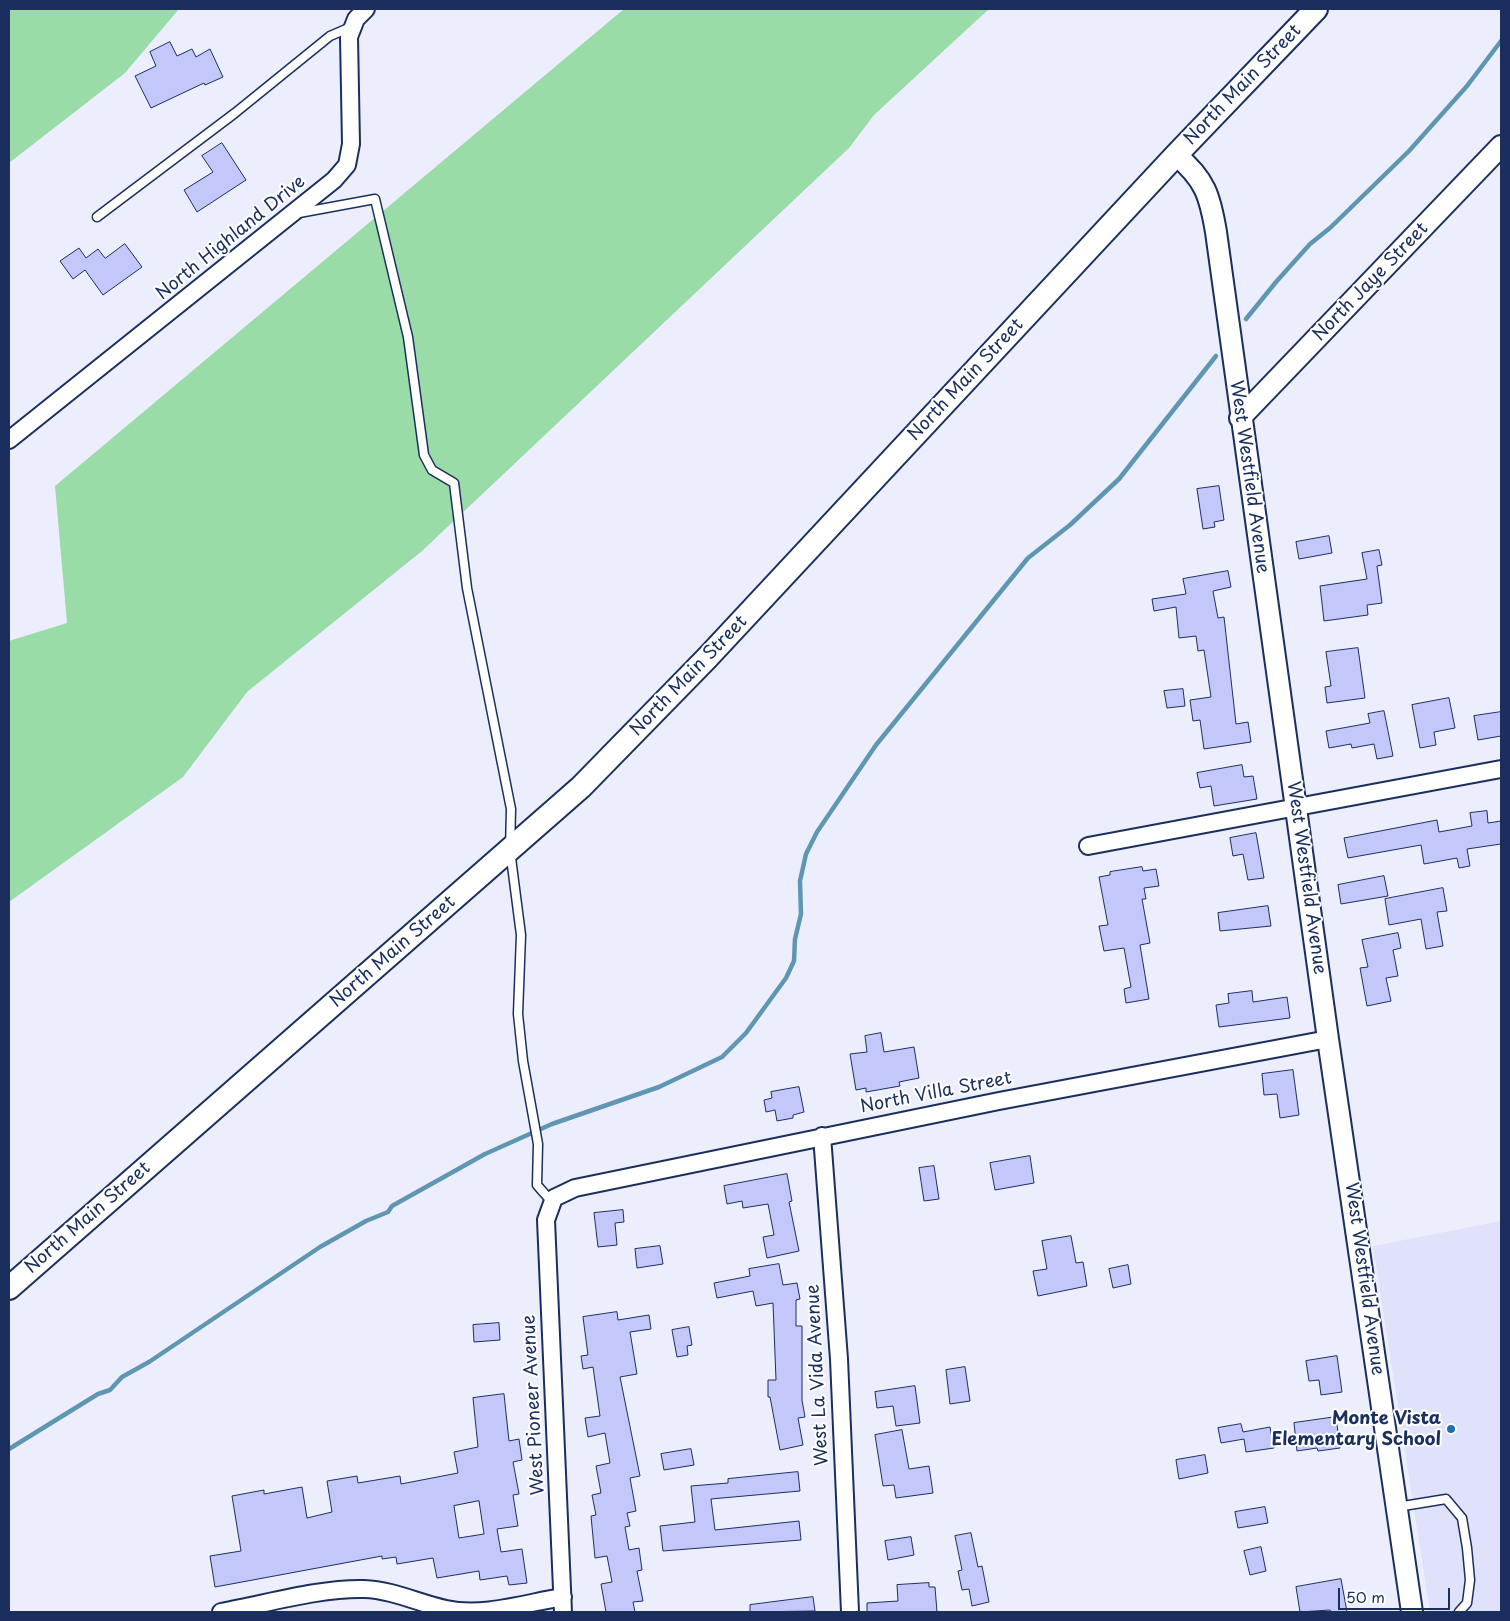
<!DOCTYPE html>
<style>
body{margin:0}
#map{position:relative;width:1510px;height:1621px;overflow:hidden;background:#edeefd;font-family:"Playpen Sans",sans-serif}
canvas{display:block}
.frame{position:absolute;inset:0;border:10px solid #1b2f5e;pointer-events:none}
.scale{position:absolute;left:1338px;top:1588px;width:112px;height:22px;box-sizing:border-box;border:2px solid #1b2f5e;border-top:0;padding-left:6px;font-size:15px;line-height:18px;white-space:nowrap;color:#1b2f5e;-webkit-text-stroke:4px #fff;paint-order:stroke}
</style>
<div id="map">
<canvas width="1510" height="1621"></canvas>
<div class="frame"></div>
<div class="scale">50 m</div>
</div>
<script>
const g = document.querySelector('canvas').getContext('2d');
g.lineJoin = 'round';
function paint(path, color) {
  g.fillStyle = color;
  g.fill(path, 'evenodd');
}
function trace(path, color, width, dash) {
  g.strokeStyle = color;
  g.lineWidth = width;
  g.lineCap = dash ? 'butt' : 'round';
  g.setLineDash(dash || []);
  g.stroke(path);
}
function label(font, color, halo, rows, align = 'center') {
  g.font = font + ' "Playpen Sans",sans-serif';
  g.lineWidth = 4;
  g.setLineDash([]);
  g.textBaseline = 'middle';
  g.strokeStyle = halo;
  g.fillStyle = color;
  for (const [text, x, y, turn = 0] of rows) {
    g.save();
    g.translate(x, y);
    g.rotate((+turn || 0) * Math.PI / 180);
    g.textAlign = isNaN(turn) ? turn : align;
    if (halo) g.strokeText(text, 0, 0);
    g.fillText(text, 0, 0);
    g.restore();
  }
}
paint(new Path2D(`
 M1501 1221V1612H1430L1373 1246Z`), '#e0e2fc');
paint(new Path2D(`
 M9 9H179L125 73 9 163Z
 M624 9H989L874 115 849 148 422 551 247 692 183 777 9 902V641L67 623 55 486Z`), '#99dca8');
trace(new Path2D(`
 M1246 319 1276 282 1310 244 1330 228 1409 151 1467 86 1501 41
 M9 1449 98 1394 110 1390 122 1377 149 1362 320 1247 366 1221 388 1212 392 1206 485 1154 552 1124 659 1087 722 1057 746 1033 786 978 794 961 795 939 801 914 800 881 806 854 817 832 876 745 1028 558 1070 525 1119 479 1216 356`), '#5f97b2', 4.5);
const building = new Path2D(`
 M170 42 177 56 192 49 196 57 210 49 223 77 205 85 204 83 151 108 135 76 156 66 150 52Z
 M222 143 246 180 197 212 184 190 213 172 202 156Z
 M125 244 142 267 103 295 85 270 73 279 60 261 79 248 86 258 98 249 105 258Z
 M1219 486 1224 520 1214 522 1215 527 1203 529 1197 489Z
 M1329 536 1332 553 1299 559 1296 542Z
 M1379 550 1382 565 1377 566 1382 603 1367 605 1368 615 1324 621 1320 586 1367 579 1362 553Z
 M1228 571 1231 587 1213 591 1218 618 1224 617 1236 724 1248 722 1251 742 1204 749 1200 720 1193 721 1190 700 1211 697 1204 650 1198 651 1196 636 1179 638 1176 607 1154 611 1152 599 1186 594 1183 579Z
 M1358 648 1365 698 1327 703 1325 687 1331 686 1326 652Z
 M1183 689 1185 706 1167 708 1164 691Z
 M1449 698 1455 728 1434 732 1436 745 1420 748 1412 705Z
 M1384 711 1393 756 1377 759 1374 744 1352 748 1351 744 1329 748 1326 731 1370 723 1368 714Z
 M1501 712V736L1478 740 1474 716Z
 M1242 765 1244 777 1253 776 1257 799 1214 806 1211 786 1200 788 1197 773Z
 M1487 811 1488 823 1501 821V844L1467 849 1470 866 1459 868 1457 858 1424 864 1421 845 1348 858 1344 838 1437 820 1439 832 1472 826 1470 813Z
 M1256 833 1264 878 1248 880 1243 854 1233 856 1230 838Z
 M1142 867 1143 871 1156 869 1159 886 1144 888 1146 899H1142L1150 943 1140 945 1149 999 1126 1003 1124 989 1131 987 1124 948 1104 951 1099 926 1108 925 1099 877 1110 875V872Z
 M1384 876 1388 896 1341 904 1338 885Z
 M1443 888 1447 911 1437 912 1443 946 1426 949 1421 919 1389 925 1385 899Z
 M1268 906 1271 926 1220 931 1218 913Z
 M1398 933 1401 948 1393 950 1398 976 1386 978 1391 1001 1367 1006 1360 968 1368 967 1362 940Z
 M1252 991 1253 1002 1287 997 1290 1018 1219 1027 1216 1005 1229 1003 1228 994Z
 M881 1033 884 1052 914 1047 919 1078 899 1082 900 1086 866 1092V1088L856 1090 850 1054 867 1052 865 1036Z
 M1293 1070 1299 1115 1280 1118 1277 1094 1264 1095 1262 1074Z
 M799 1087 804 1112 793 1115V1118L777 1121 775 1110 766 1112 764 1100 772 1098 771 1092Z
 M1030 1156 1034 1183 995 1190 990 1163Z
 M934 1166 939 1199 924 1201 919 1168Z
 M787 1174 792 1201 789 1202 799 1251 767 1258 763 1237 774 1235 768 1204 743 1208 742 1201 727 1204 724 1186Z
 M623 1210 624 1222 615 1223 617 1245 598 1247 594 1213Z
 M1071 1236 1076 1263 1083 1262 1087 1286 1038 1296 1033 1271 1047 1269 1042 1241Z
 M660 1246 663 1264 637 1268 635 1249Z
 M779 1264 783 1285 797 1283 800 1299 796 1300V1326H802V1400L805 1417 798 1418 803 1445 780 1450 770 1397H768V1380H776L773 1303 756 1306 753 1291 717 1298 714 1283 750 1276 749 1269Z
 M1128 1265 1131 1284 1113 1288 1109 1269Z
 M617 1312 618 1320 649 1315 651 1329 630 1332 637 1374 620 1377 640 1476 630 1478 636 1511 627 1513 630 1526 625 1527 629 1550 639 1548 642 1570 637 1571 643 1601 633 1602 635 1612H606L601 1584 612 1582 607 1556 595 1558 591 1516 596 1515 592 1495 601 1493 596 1466 610 1463 605 1433 588 1437 585 1418 600 1416 593 1367 583 1369 581 1356 588 1355 583 1317Z
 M499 1323 500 1340 474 1342 473 1325Z
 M689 1327 692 1345 687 1346 688 1355 677 1357 672 1330Z
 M1337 1356 1342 1392 1321 1395 1319 1380 1309 1381 1306 1361Z
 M965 1367 970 1401 950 1404 946 1370Z
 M915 1386 920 1423 896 1426 893 1406 877 1408 875 1392Z
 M504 1394 509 1441 519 1439 522 1460 513 1462 519 1494 513 1495 518 1526 497 1529 501 1552 522 1549 527 1583 509 1585 507 1576 480 1580 479 1571 437 1578 433 1558 397 1564 396 1557 382 1559V1556L215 1587 210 1556 241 1551 232 1496 264 1490V1494L302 1487 307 1518 332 1512 327 1481 357 1476 358 1483 400 1476 401 1484 458 1473 454 1452 478 1447 473 1398ZM479 1501 484 1534 459 1538 454 1506Z
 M1336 1417 1340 1448 1318 1451 1317 1448 1297 1451 1294 1423Z
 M1241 1424 1243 1432 1270 1427 1274 1448 1246 1452 1244 1439 1221 1443 1218 1428Z
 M902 1430 909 1469 929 1466 933 1493 896 1498 894 1485 883 1486 875 1435Z
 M691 1449 694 1465 664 1470 661 1454Z
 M1205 1455 1208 1473 1179 1479 1176 1460Z
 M798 1472 800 1491 711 1499 715 1530 799 1521 801 1540 663 1551 660 1526 695 1522 691 1486 728 1483V1479Z
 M1265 1507 1268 1523 1238 1528 1235 1512Z
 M971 1533 978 1567 982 1566 989 1602 972 1606 969 1589 962 1590 958 1571 962 1570 955 1536Z
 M911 1537 914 1555 888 1560 885 1541Z
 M1261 1547 1266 1571 1250 1575 1244 1551Z
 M1341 1579 1347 1612H1331L1330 1610 1300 1612 1296 1587Z
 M929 1583V1587H935L937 1612H867V1603L898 1601 897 1585Z
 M813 1597 815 1611 750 1612V1605Z`);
paint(building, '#c3c7f9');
trace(building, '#1b2f5e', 1);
const service = new Path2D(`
 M299 213 375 199 408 337 424 455 432 470 454 483 467 588 511 809 510 850 521 935 518 1014 523 1061 538 1144 537 1185 552 1202
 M97 217 235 113 330 36 351 27
 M1397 1507 1446 1499 1462 1518 1467 1548 1470 1580 1467 1603 1459 1612`);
const minor = new Path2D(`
 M9 440 334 180 347 165 351 144 349 37 356 19 366 9
 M1088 846 1501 769
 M822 1136 839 1359 850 1612
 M221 1612C266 1604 319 1588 364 1589 393 1590 418 1603 446 1609 484 1617 525 1603 563 1597
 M563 1612 546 1220 554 1198 575 1188 999 1101 1328 1039`);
const tertiary = new Path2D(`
 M1176 155C1205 179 1210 196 1216 232L1328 1039 1412 1612
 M1240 418 1501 146`);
const secondary = new Path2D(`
 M9 1288 581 787 707 658 1176 155 1316 9`);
trace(service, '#1b2f5e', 11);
trace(minor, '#1b2f5e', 20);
trace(tertiary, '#1b2f5e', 24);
trace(secondary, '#1b2f5e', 26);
trace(service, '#fff', 8);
trace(minor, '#fff', 16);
trace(tertiary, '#fff', 20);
trace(secondary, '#fff', 22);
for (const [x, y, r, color] of [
 [1451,1429,5,"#1f6fb2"]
]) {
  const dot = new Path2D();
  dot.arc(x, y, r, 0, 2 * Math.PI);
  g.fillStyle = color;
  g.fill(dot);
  trace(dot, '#fff', 2);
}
label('18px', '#1b2f5e', '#fff', [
 ["North Main Street",1243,85,-46],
 ["North Highland Drive",231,238,-39],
 ["North Jaye Street",1371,282,-46],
 ["North Main Street",966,380,-47],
 ["West Westfield Avenue",1249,477,82],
 ["North Main Street",689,676,-46],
 ["West Westfield Avenue",1306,878,82],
 ["North Main Street",393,952,-41],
 ["North Villa Street",936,1093,-11],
 ["North Main Street",88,1218,-41],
 ["West Westfield Avenue",1364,1279,82],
 ["West La Vida Avenue",818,1375,-93],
 ["West Pioneer Avenue",534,1405,-93]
]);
label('bold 18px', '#1b2f5e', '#fff', [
 ["Monte Vista",1441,1419],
 ["Elementary School",1441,1440]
], 'right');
</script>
